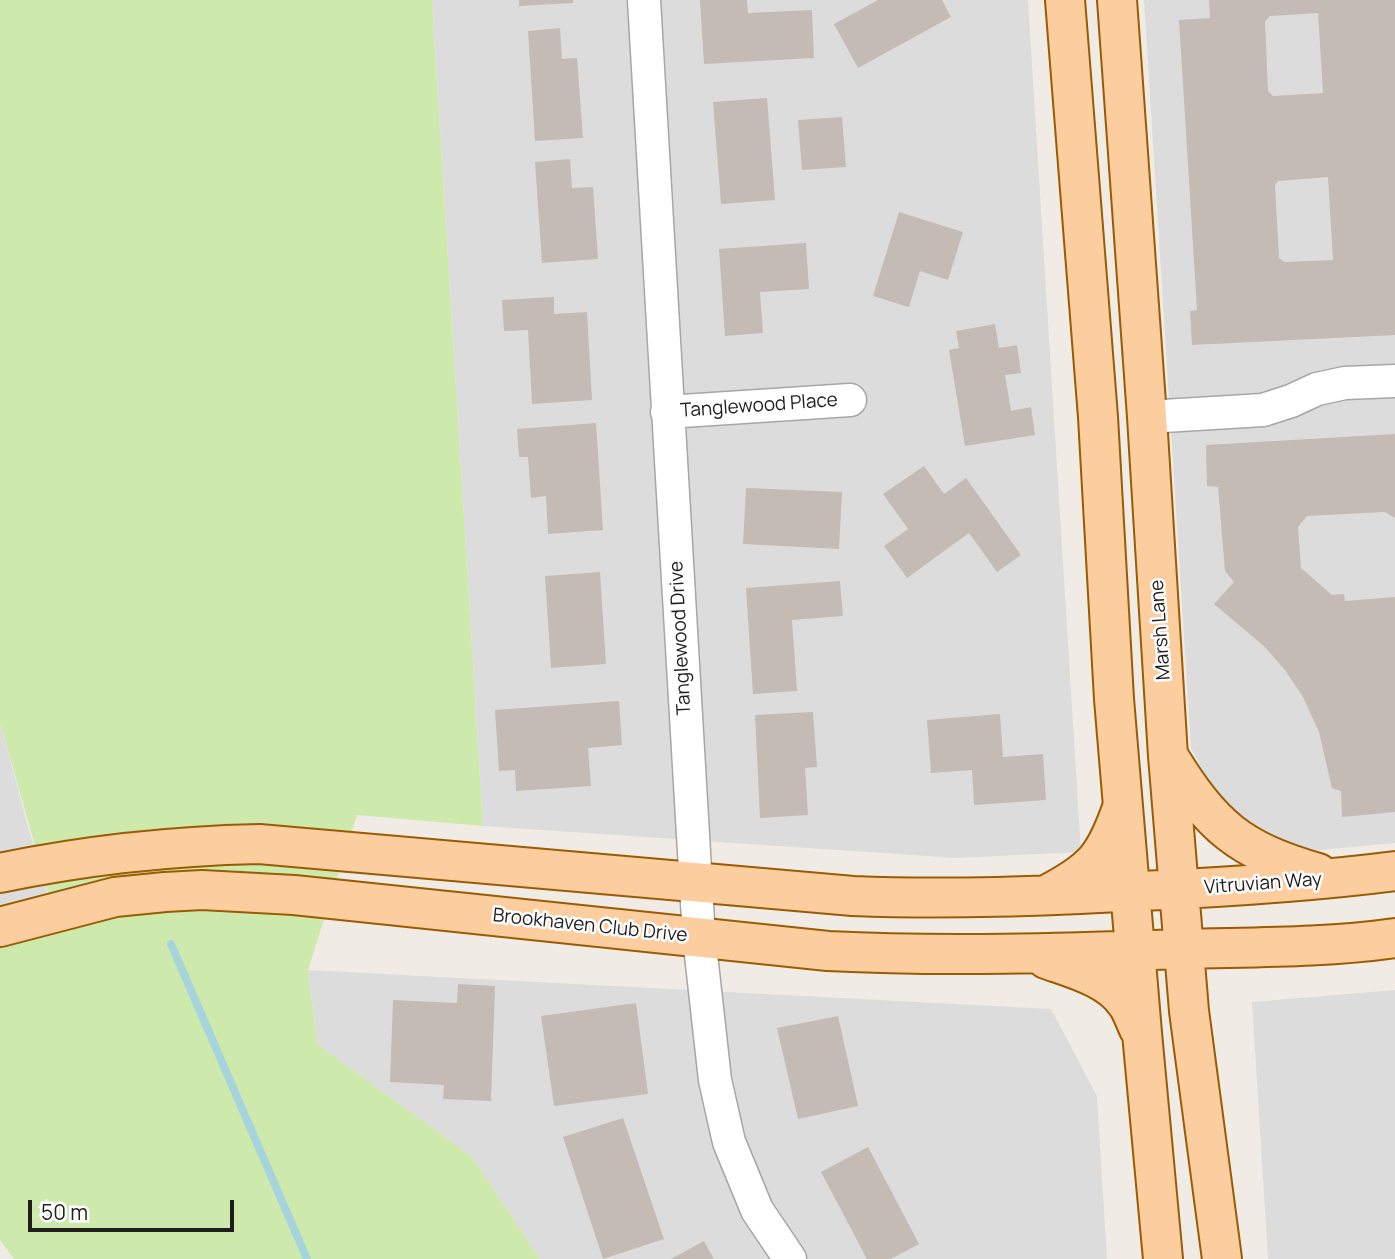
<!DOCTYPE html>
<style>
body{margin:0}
#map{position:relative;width:1395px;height:1259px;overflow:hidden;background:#f0ece5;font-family:Manrope,sans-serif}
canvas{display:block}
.scale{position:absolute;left:28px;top:1200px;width:206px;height:32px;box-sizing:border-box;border:4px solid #1f1f1f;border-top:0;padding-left:9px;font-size:21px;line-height:24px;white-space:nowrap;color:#1f1f1f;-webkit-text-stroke:5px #fff;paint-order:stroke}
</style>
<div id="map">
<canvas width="1395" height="1259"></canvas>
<div class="scale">50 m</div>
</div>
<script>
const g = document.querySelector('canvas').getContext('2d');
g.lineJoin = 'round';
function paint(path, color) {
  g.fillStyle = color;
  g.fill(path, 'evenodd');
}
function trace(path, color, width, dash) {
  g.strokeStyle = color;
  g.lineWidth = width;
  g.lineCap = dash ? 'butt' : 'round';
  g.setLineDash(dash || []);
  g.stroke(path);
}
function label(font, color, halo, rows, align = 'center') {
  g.font = font + ' Manrope,sans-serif';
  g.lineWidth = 5;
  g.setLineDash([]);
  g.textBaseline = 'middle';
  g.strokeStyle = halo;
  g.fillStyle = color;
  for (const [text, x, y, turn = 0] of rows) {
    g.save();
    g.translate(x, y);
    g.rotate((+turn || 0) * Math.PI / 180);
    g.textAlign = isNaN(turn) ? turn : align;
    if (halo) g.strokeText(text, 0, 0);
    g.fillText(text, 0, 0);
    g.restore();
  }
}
paint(new Path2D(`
 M432 0H1028L1081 852 956 858 483 826Z
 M1144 0H1395V843L1299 852 1229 819 1191 748Z
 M0 722 28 827 59 931 0 947Z
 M308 970 1051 1009 1097 1096 1107 1259H540L471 1156 317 1044Z
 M1395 990V1259H1268L1252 1002Z`), '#dddcdc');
paint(new Path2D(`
 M0 0H432L483 826 357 815 308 970 317 1044 471 1156 540 1259H14L0 1240V947L59 931 0 722Z`), '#cee9ac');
trace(new Path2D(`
 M171 944 307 1259`), '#a6d4dd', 8);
paint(new Path2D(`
 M519 0H573V3L519 6Z
 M700 0H747L748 13 812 10 814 58 704 64Z
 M878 0H942L951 17 858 68 834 24Z
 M1209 0H1395V335L1192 345 1190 311 1197 310 1179 20 1210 18ZM1318 13 1323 93 1273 96 1268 91 1265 21 1270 16ZM1328 177 1333 260 1284 262 1279 258 1275 185 1278 181Z
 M560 28 562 59 577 58 583 138 535 141 528 31Z
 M767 98 775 200 721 204 713 102Z
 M842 117 846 167 802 170 798 120Z
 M570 159 572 188 593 187 598 259 542 263 535 162Z
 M899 212 963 232 948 280 920 271 909 307 873 296Z
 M806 243 809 289 760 292 763 333 725 336 719 249Z
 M554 297V314L587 312 592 400 532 404 528 330 504 331 502 300Z
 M995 324 999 348 1017 345 1021 373 1005 375 1011 411 1031 407 1035 435 965 446 949 350 959 348 956 331Z
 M596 423 603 530 548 534 546 496 531 498 528 457H519L517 429Z
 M1395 434V518L1385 512 1307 516 1298 527 1301 568 1332 595 1344 594 1345 601 1395 597V812L1342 817 1341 791 1332 788 1319 732 1303 697 1285 670 1265 647 1214 604 1234 582 1225 571 1218 487 1207 486 1206 445Z
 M924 466 944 494 966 478 1021 555 997 572 969 533 907 578 884 546 908 529 883 494Z
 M746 488 842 492 839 549 743 544Z
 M600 572 606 664 551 668 545 576Z
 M840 581 843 616 792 620 797 691 753 694 746 588Z
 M619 701 622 745 588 748 591 786 516 791 515 770 499 771 495 710Z
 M813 712 817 767 805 768 808 815 760 818 755 715Z
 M1000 714 1003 757 1043 754 1046 800 974 805 972 770 931 773 927 720Z
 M458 984 495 986 491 1101 443 1099 444 1085 390 1082 393 1000 457 1003Z
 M636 1003 648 1094 554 1106 541 1016Z
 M838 1016 858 1106 798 1119 777 1028Z
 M623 1118 664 1239 603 1259 563 1137Z
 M868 1147 919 1244 891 1259H867L821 1172Z
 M704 1241 714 1259H671Z`), '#c4bbb5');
const minor = new Path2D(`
 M644 0 699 937 715 1080 729 1142 757 1210 790 1259
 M667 412 850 400
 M1147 417 1263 410 1291 401 1317 389 1345 383 1395 381`);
const major = new Path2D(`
 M1065 0 1098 417 1114 699 1142 1033 1163 1259
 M1117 0 1147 417 1168 756 1189 1011 1222 1259
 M1169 757C1212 827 1239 850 1318 873
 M0 873C86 855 171 846 259 844L853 896C949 900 1045 896 1141 891 1226 887 1310 882 1395 871
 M1048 894C1094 870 1105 857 1122 808
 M0 927 115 897 165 892 202 890 294 895 828 951C946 957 1064 953 1183 949 1253 947 1325 948 1395 938
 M1046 959C1074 969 1110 978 1127 1004 1132 1011 1135 1021 1139 1029`);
trace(minor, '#a6a6a6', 35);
trace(major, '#995c02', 42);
trace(minor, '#fff', 32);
trace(major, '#fbcd9f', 38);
label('19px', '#1f1f1f', '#fff', [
 ["Tanglewood Place",759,406,-4],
 ["Marsh Lane",1161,630,-94],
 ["Tanglewood Drive",681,638,-93],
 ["Vitruvian Way",1263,884,-4],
 ["Brookhaven Club Drive",590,926,6]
]);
</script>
